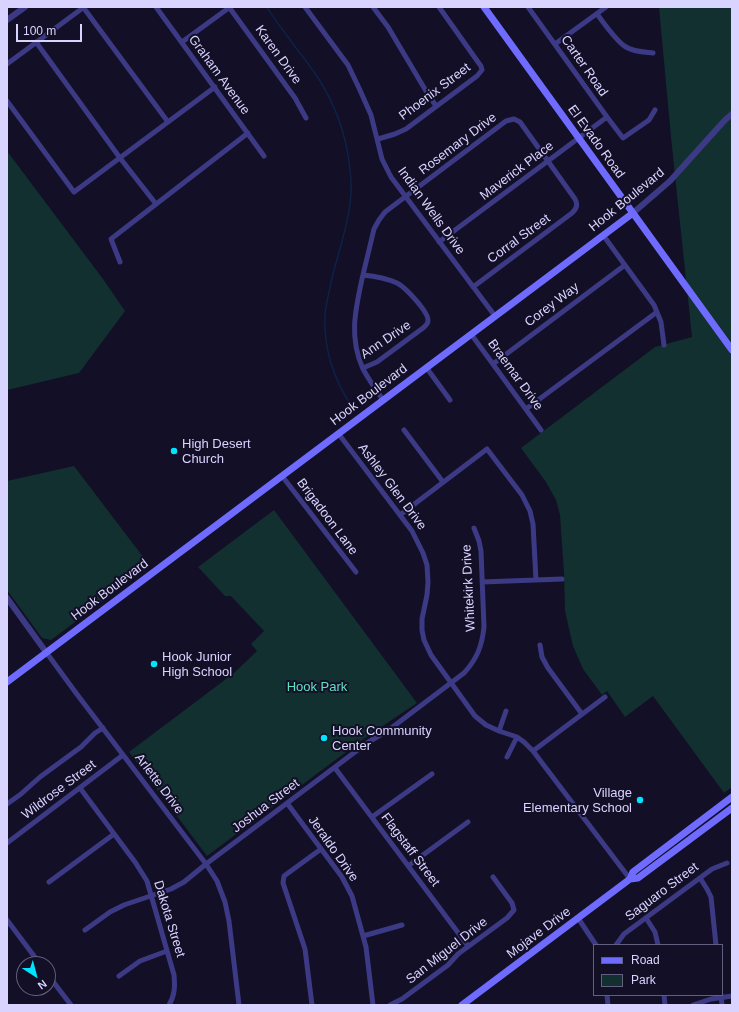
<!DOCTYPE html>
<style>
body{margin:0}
#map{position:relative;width:739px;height:1012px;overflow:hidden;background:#130f26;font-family:Helvetica,sans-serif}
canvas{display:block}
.frame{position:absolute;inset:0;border:8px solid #d9d4ff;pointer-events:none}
.legend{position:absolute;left:593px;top:944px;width:130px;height:52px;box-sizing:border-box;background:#130f26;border:1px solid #625e7d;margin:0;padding:5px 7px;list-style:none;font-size:12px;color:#d9d4ff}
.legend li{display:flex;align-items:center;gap:8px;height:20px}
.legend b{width:20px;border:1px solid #625e7d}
.north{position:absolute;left:16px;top:956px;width:40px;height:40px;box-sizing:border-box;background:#130f26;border:1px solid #625e7d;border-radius:50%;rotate:144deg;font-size:11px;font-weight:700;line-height:16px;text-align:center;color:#d9d4ff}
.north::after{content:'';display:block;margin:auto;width:14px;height:18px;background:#00e5ff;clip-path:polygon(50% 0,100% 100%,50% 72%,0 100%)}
.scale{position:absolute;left:16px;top:24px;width:66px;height:18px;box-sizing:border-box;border:2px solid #d9d4ff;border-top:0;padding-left:5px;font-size:12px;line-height:14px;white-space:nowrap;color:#d9d4ff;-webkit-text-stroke:3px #130f26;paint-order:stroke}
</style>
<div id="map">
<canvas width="739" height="1012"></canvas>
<div class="frame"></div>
<ul class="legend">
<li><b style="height:5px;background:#6f6bff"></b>Road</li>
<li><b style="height:11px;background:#12302f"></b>Park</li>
</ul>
<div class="north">N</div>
<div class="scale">100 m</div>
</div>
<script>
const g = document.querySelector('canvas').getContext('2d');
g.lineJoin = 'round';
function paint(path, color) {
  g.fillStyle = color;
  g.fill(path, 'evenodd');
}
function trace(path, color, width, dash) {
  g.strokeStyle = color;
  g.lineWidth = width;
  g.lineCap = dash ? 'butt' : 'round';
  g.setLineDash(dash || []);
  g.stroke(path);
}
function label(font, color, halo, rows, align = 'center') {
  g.font = font + ' Helvetica,sans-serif';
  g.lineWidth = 4;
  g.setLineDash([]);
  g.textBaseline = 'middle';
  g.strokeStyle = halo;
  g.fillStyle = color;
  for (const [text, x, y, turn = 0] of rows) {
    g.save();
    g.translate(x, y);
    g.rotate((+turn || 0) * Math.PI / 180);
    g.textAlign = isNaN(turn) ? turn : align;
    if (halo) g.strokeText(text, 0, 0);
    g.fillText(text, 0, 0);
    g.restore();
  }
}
paint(new Path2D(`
 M659 7H732V787L724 793 653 696 625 717 607 691 602 695 583 669 573 646 565 611 564 573 560 515 556 500 546 482 521 448 655 347 692 337 671 137Z
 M7 151 103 279 125 311 79 373 7 390Z
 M74 466 150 566 51 640 42 638 7 590V481Z
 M274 510 417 703 362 740 207 856 129 752 234 673 257 651 251 644 264 631 231 596H225L198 567Z`), '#12302f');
trace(new Path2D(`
 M267 7C274 20 285 32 293 44 302 56 312 68 320 81 335 105 345 133 349 161 350 171 352 183 351 194 349 221 340 248 333 274 330 287 327 300 325 313 323 349 334 381 354 410`), '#0c2248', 1.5);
trace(new Path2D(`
 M83 7 168 122
 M156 7 264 156
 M229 7 295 98 306 118
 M305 7 348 65 359 88 371 115 382 159 391 177 495 316
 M373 7 388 27 426 91 436 106
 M528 7 607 117 623 138 649 120 655 110
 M597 14C604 23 616 41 626 47 634 52 644 52 653 53
 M36 42 120 158 156 204
 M182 42 230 7
 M555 44 606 7
 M7 64 84 7
 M7 101 74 192 215 87
 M378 139 395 134 406 129 477 76 482 70 481 66 478 62 439 7
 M603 235 654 305 661 322 664 345
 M439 242 607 117
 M120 262 111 239 248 133
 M471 334 541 430
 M493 364 625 265
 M426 367 450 400
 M363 368 377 362 423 328C425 326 428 324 428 321 429 312 405 287 397 283 388 279 373 276 363 275
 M383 400C376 390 369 380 363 369 349 338 355 311 362 279 366 262 370 246 374 229L379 220 385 212 506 121 514 119 520 122 575 199C578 205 577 208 572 213L473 287
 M526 409 657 312
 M404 430 443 482
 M338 433 412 531 423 553 427 565 428 582 427 595 422 619V630L424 640 431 655 475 716 486 725 499 731 517 737 524 742 533 751 630 879
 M282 476 356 572
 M400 515 487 449 522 495 530 511 533 524 536 580
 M482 582 562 579
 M540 645 542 657 548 668 582 714
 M46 652 76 693 206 864 217 881 225 902 229 921 239 1005
 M499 731 506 711
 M533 751 605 697
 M507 757 517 737
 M335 768 468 946
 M80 788 135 862 147 881 174 975C175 986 175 995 169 1005
 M287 803 342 877 352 896 366 947 373 1005
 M7 804 21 794 40 777 81 747 95 733 103 728
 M372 817 432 774
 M7 843 123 755
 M408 866 468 822
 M700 878 707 889 711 897 716 945
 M49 882 114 834
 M578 918 596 945
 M646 918 655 932 658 945
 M7 920 40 964
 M85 930 110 912 124 905 171 889 184 882 206 864 367 743 390 729 464 673C477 659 482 646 484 627L481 551 479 541 474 528
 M363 936 402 925
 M616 945 624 934 712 869 727 863
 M48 975 71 1005
 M119 976 140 961 167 951
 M607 995 608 1005
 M664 995 665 1005
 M721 995 722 1005
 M312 1005 305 949 283 883 284 876 321 849
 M390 1005 402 999 448 965 458 954 507 918 514 910 512 903 493 877
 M693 1005 711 999 732 996`), '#3d3a85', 5);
trace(new Path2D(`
 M7 20 25 7
 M633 213 670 181 725 120 732 114
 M7 598 46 652`), '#3d3a85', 6);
trace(new Path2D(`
 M484 7 732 350
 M7 682 633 213
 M630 879 633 872 732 797
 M462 1005 630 879 638 878 732 808`), '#6f6bff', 7);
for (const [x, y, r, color] of [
 [174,451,4,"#00e5ff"],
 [154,664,4,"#00e5ff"],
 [324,738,4,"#00e5ff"],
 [640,800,4,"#00e5ff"]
]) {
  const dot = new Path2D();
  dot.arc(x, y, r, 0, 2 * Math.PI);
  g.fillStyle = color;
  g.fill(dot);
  trace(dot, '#130f26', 1.5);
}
label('13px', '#d9d4ff', '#130f26', [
 ["Karen Drive",278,55,54],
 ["Carter Road",584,66,55],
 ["Graham Avenue",219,75,54],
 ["Phoenix Street",435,92,-37],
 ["El Evado Road",596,142,54],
 ["Rosemary Drive",458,144,-37],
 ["Maverick Place",517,171,-37],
 ["Hook Boulevard",627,200,-39],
 ["Indian Wells Drive",431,211,54],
 ["Corral Street",519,239,-36],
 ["Corey Way",552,305,-37],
 ["Ann Drive",386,340,-34],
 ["Braemar Drive",515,375,54],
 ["Hook Boulevard",369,395,-37],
 ["Ashley Glen Drive",392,487,53],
 ["Brigadoon Lane",327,517,53],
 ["Whitekirk Drive",469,588,-93],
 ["Hook Boulevard",110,590,-37],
 ["Arlette Drive",159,784,53],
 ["Wildrose Street",59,790,-37],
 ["Joshua Street",266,806,-37],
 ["Jeraldo Drive",333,849,55],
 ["Flagstaff Street",410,850,53],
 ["Saguaro Street",662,892,-37],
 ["Dakota Street",169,919,73],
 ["Mojave Drive",539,933,-37],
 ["San Miguel Drive",447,951,-38]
]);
label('13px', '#d9d4ff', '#130f26', [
 ["High Desert",182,444],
 ["Church",182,459],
 ["Hook Junior",162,657],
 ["High School",162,672],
 ["Hook Community",332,731],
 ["Center",332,746],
 ["Village",632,793,"right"],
 ["Elementary School",632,808,"right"]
], 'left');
label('13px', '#5fe0c0', '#130f26', [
 ["Hook Park",317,687]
]);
</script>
